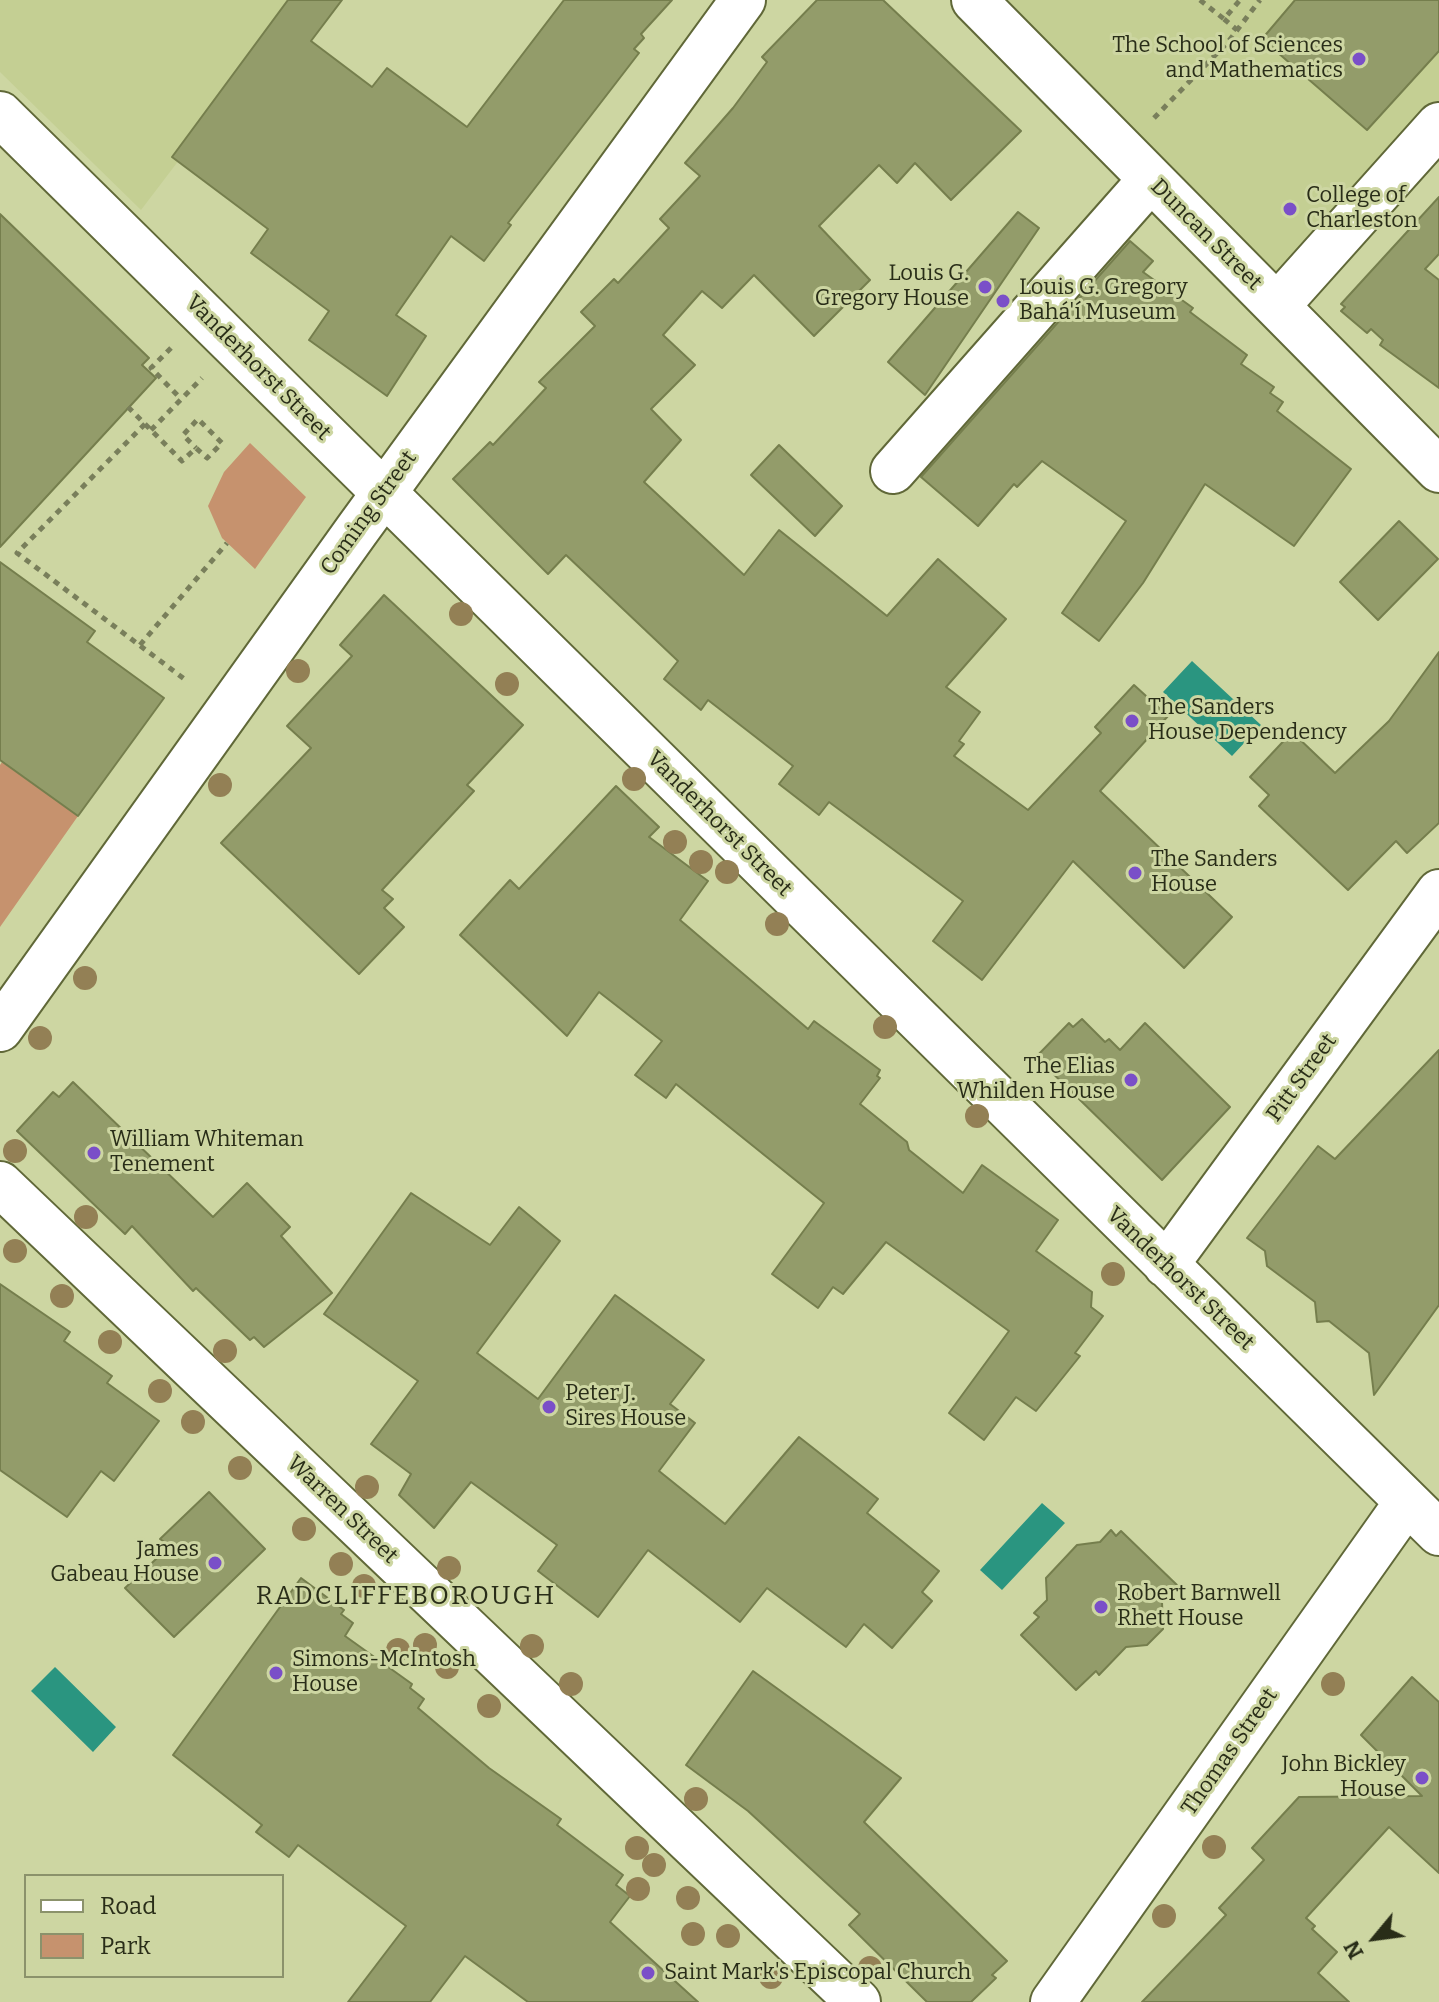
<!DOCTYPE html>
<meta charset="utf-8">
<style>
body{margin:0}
#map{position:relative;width:1439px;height:2002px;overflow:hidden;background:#cdd6a2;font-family:Bitter,serif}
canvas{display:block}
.legend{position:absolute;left:24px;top:1874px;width:260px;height:104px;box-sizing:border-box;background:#cdd6a2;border:2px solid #8b926b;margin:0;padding:10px 14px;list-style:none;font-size:24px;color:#292d18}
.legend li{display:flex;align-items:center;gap:16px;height:40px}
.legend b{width:40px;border:2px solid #8b926b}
.north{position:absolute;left:1335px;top:1898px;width:80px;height:80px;-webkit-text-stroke:6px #cdd6a2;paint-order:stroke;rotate:241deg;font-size:22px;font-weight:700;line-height:32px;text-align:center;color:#292d18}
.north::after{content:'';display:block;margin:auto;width:28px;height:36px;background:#292d18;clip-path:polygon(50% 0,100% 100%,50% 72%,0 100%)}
</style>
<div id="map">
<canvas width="1439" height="2002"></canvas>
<ul class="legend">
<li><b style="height:10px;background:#fff"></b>Road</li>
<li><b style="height:22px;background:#c6926e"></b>Park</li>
</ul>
<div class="north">N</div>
</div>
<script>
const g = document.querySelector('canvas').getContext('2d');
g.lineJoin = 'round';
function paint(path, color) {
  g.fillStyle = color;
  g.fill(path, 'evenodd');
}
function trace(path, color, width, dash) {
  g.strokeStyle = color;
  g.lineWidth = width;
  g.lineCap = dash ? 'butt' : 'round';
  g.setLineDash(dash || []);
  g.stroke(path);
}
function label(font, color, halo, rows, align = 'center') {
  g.font = font + ' Bitter,serif';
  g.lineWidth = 6;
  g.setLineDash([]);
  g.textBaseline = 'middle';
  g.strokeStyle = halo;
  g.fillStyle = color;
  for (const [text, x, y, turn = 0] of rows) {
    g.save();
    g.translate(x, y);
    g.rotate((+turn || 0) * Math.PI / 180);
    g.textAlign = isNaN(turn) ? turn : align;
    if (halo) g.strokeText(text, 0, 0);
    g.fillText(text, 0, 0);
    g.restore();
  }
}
paint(new Path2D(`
 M0 0H301L141 210 0 72Z
 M1006 0H1439V118L1300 300Z`), '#c4cf93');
paint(new Path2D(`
 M250 443 306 497 255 569 222 538 208 506 224 472Z
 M2 762 78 816 0 927V765Z`), '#c6926e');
paint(new Path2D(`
 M1192 661 1261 725 1232 756 1163 692Z
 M1042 1503 1065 1523 1002 1590 980 1570Z
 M55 1667 116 1727 93 1752 31 1691Z`), '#2a9580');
const building = new Path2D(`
 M288 0H342L311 41 372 87 387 68 467 127 564 0H672L641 34 644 38 634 49 639 53 508 223 511 225 484 261 451 236 396 315 426 336 387 396 309 340 329 311 251 253 268 229 172 157Z
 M817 0H883L1021 131 951 200 915 163 897 183 879 165 819 226 870 280 814 336 754 275 722 308 702 291 663 335 695 365 651 409 681 440 644 482 744 575 779 530 887 616 938 559 1006 619 946 687 980 712 959 741 964 744 954 756 1028 810 1101 733 1095 727 1134 685 1168 716 1100 791 1232 917 1184 968 1073 861 982 980 933 941 963 901 829 802 819 815 779 784 793 766 708 700 701 710 664 679 678 661 566 555 548 574 453 479 490 442 493 445 546 388 539 382 595 326 581 312 614 279 618 283 669 228 660 219 700 176 685 163 733 108 767 62 762 57Z
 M1295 0H1439V51L1367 130 1262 39Z
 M1439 197V254L1425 269 1439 280V388L1380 345 1383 340 1371 329 1367 333 1341 311 1345 307 1341 304Z
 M1018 212 1039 228 925 395 888 362Z
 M0 214 149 358 142 365 156 378 0 547Z
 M1130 241 1153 261 1143 272 1193 308 1190 312 1247 355 1241 364 1274 387 1270 393 1283 402 1277 411 1351 469 1294 546 1205 484 1143 583 1099 641 1062 613 1126 521 1042 461 1017 487 1014 484 978 526 921 477Z
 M779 445 842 506 815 536 751 475Z
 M1399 521 1438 559 1378 620 1340 582Z
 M0 562 95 631 87 642 164 698 78 816 0 760Z
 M384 595 523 725 467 785 474 791 382 890 393 899 384 908 404 927 359 974 221 843 311 748 287 726 352 656 340 645Z
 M1439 652V823L1407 853 1396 841 1348 890 1259 806 1269 795 1250 777 1292 732 1335 773 1389 721Z
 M616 786 659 827 649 837 708 881 680 920 808 1029 814 1021 880 1070 877 1076 880 1078 860 1104 907 1142 909 1150 963 1193 982 1165 1058 1220 1036 1251 1092 1292 1091 1307 1103 1316 1075 1353 1080 1356 1036 1411 1016 1397 984 1440 949 1413 1009 1331 886 1242 843 1294 833 1287 818 1308 772 1274 824 1203 676 1084 666 1098 635 1075 662 1041 599 992 567 1036 460 935 510 880 519 889Z
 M1082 1019 1105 1042 1109 1039 1120 1050 1145 1023 1230 1107 1162 1180 1036 1057 1069 1023 1073 1027Z
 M1439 1050V1305L1374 1395 1369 1353 1329 1321 1317 1322 1315 1302 1267 1266 1265 1251 1247 1238 1318 1146 1335 1159Z
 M73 1082 213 1217 247 1183 290 1227 281 1236 332 1293 264 1347 254 1337 250 1340 196 1288 193 1291 132 1226 125 1234 17 1131 53 1092 59 1097Z
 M411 1193 490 1245 519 1207 560 1241 477 1353 538 1399 615 1295 704 1360 670 1404 695 1423 659 1471 725 1524 799 1437 878 1499 867 1513 939 1571 922 1592 932 1601 892 1648 864 1624 846 1647 767 1588 740 1622 648 1550 598 1617 538 1571 557 1545 471 1482 434 1528 399 1495 411 1474 371 1444 418 1381 324 1314Z
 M0 1284 70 1332 64 1341 112 1376 107 1383 159 1421 114 1481 101 1471 67 1517 0 1470Z
 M209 1492 265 1549 174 1637 125 1588 170 1546 160 1539Z
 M1111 1530 1116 1536 1121 1531 1178 1586 1162 1602 1163 1629 1147 1645 1126 1647 1099 1675 1096 1671 1076 1690 1021 1635 1039 1617 1034 1613 1047 1600 1046 1578 1077 1545 1100 1542Z
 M301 1578 344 1610 341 1614 353 1623 345 1636 412 1684 410 1688 424 1699 418 1708 489 1768 561 1819 557 1825 623 1875 616 1885 630 1896 610 1922 698 2002H528L465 1956 430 2002H348L406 1926 298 1845 289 1857 256 1832 262 1825 173 1755Z
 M753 1671 901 1778 864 1822 1007 1961 992 1975 996 1978 971 2002H927L849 1925 860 1914 748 1811 686 1765Z
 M1412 1677 1439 1702V1873L1389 1827 1306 1918 1315 1926 1312 1929 1337 1952 1318 1973 1349 2002H1142L1226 1915 1219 1908 1264 1860 1252 1848 1299 1797 1422 1796 1361 1735Z`);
paint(building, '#939c6a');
trace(building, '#757e4d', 2);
const minor = new Path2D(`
 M974 0 1439 470
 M0 114 1439 1533
 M1277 306 1439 125
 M893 471 1151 179
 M0 1029 357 530 743 0
 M0 1184 858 2002
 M1166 1265 1439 892
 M1053 2002 1407 1502`);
trace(minor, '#606838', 48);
trace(new Path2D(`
 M1200 0 1224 19 1240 0
 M1224 19 1237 30
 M1154 118 1228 42 1260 0
 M171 348 151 368 181 399
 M128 407 182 461 196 448 207 458 222 443 198 419 183 435 196 448
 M145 424 17 553 187 681
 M151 430 202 378
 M140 645 227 543`), '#797f5b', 5, [6, 6]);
trace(minor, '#fff', 44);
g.fillStyle = '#938055';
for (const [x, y] of [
 [461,614],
 [298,671],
 [507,684],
 [634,779],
 [220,785],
 [675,842],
 [701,862],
 [727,872],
 [777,924],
 [85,978],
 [885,1027],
 [40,1038],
 [977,1116],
 [15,1151],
 [86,1217],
 [15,1251],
 [1113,1274],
 [62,1296],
 [110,1342],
 [225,1351],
 [160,1391],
 [193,1422],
 [240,1468],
 [367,1487],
 [304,1529],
 [341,1564],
 [449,1568],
 [364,1586],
 [425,1645],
 [532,1646],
 [398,1650],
 [447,1667],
 [571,1684],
 [1333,1684],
 [489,1706],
 [696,1799],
 [1214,1847],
 [637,1848],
 [654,1865],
 [638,1889],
 [688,1898],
 [1164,1916],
 [693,1934],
 [728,1936],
 [870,1968],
 [771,1977]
]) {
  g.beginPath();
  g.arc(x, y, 12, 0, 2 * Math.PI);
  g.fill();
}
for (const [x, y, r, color] of [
 [1359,59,8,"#7a4fc8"],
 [1290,209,8,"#7a4fc8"],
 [985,287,8,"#7a4fc8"],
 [1003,301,8,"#7a4fc8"],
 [1132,721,8,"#7a4fc8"],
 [1135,873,8,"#7a4fc8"],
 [1131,1080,8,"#7a4fc8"],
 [94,1153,8,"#7a4fc8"],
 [549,1407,8,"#7a4fc8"],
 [215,1563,8,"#7a4fc8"],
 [1101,1607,8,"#7a4fc8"],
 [276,1673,8,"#7a4fc8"],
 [1422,1778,8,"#7a4fc8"],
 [648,1973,8,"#7a4fc8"]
]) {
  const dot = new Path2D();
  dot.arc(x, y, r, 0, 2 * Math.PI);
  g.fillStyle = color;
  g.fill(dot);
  trace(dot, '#cdd6a2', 3);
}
label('22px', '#292d18', '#cdd6a2', [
 ["The School of Sciences",1343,46,"right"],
 ["and Mathematics",1343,71,"right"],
 ["College of",1306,196],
 ["Charleston",1306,221],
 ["Louis G.",969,274,"right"],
 ["Gregory House",969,299,"right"],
 ["Louis G. Gregory",1019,288],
 ["Bahá'í Museum",1019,313],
 ["The Sanders",1148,708],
 ["House Dependency",1148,733],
 ["The Sanders",1151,860],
 ["House",1151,885],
 ["The Elias",1115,1067,"right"],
 ["Whilden House",1115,1092,"right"],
 ["William Whiteman",110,1140],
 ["Tenement",110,1165],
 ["Peter J.",565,1394],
 ["Sires House",565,1419],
 ["James",199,1550,"right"],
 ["Gabeau House",199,1575,"right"],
 ["Robert Barnwell",1117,1594],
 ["Rhett House",1117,1619],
 ["Simons-McIntosh",292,1660],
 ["House",292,1685],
 ["John Bickley",1406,1765,"right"],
 ["House",1406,1790,"right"],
 ["Saint Mark's Episcopal Church",664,1973]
], 'left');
label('22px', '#292d18', '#cdd6a2', [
 ["Duncan Street",1206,235,45],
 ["Vanderhorst Street",258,368,45],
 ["Coming Street",369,513,-54],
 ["Vanderhorst Street",719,824,45],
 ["Pitt Street",1302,1078,-54],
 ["Vanderhorst Street",1180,1279,44],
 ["Warren Street",342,1510,44],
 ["Thomas Street",1230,1752,-55]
]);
g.letterSpacing = '2px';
label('26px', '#292d18', '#cdd6a2', [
 ["RADCLIFFEBOROUGH",406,1597]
]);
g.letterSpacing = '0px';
</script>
